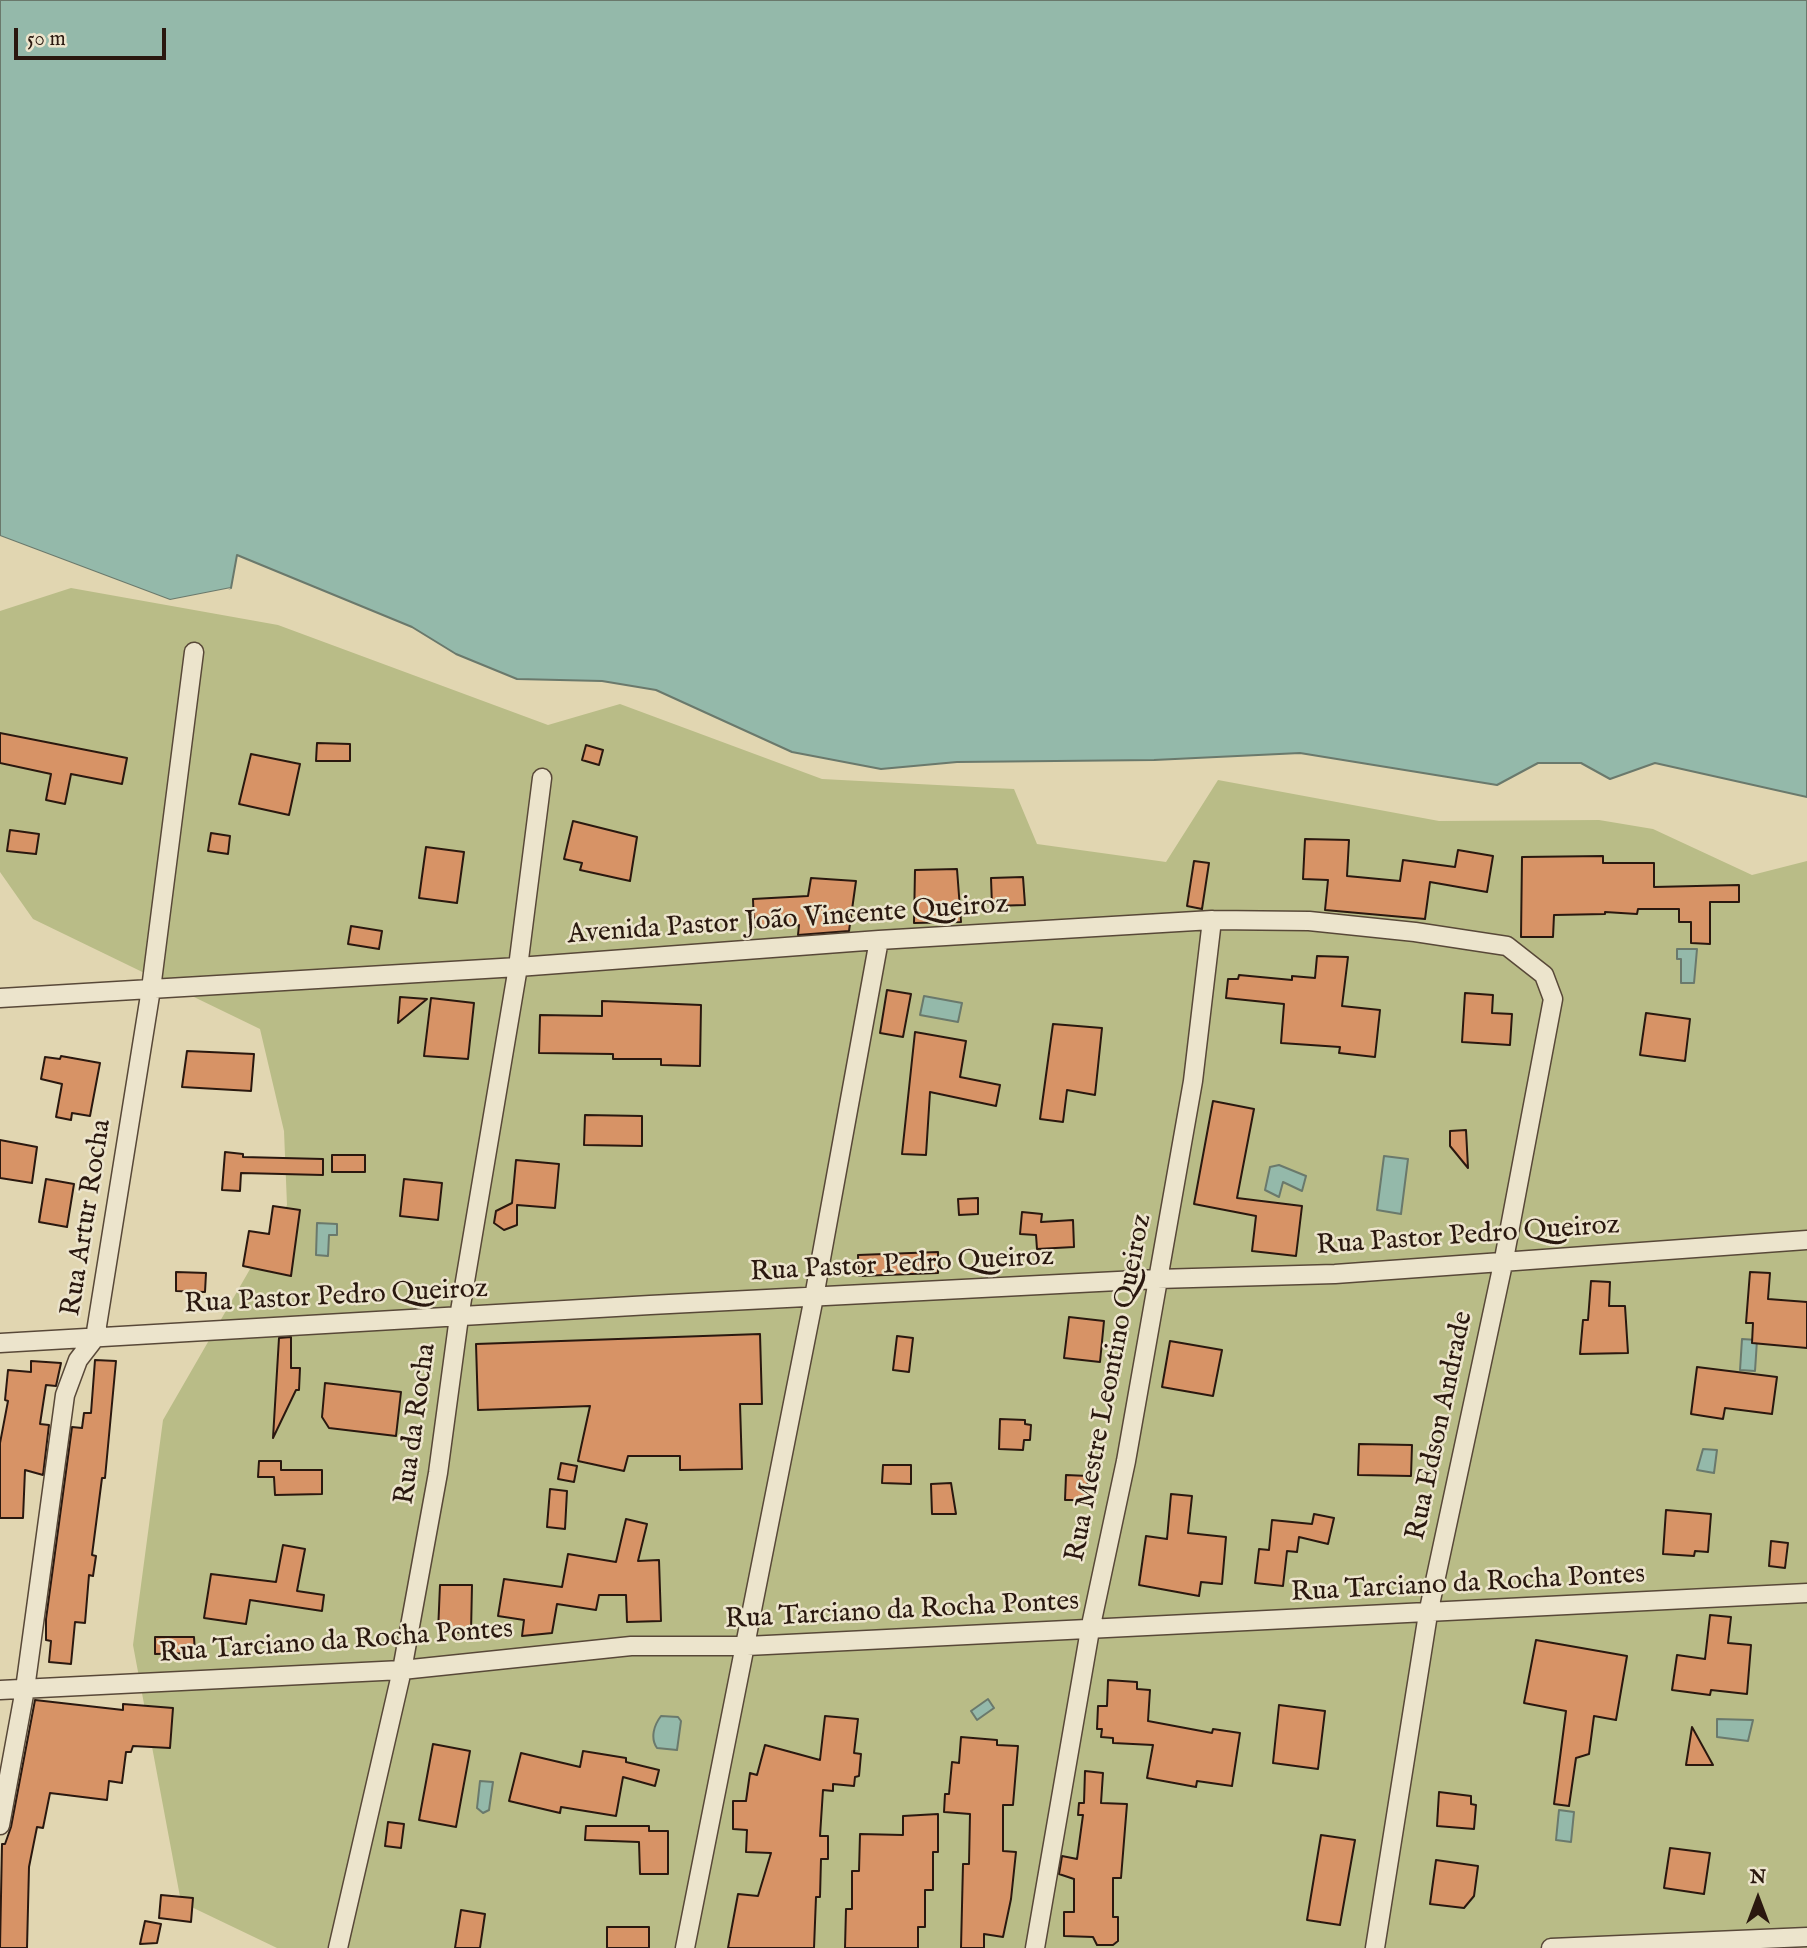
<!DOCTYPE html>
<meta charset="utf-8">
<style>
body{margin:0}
#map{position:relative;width:1807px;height:1948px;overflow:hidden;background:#e1d6b1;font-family:"IM FELL English",serif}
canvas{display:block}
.north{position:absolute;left:1723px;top:1864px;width:70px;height:70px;-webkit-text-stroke:5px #ece4cc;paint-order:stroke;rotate:0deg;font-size:19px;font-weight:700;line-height:28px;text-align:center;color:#2a180f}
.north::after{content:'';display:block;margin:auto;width:24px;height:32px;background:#2a180f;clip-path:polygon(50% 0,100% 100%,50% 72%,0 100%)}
.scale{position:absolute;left:14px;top:28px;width:152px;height:32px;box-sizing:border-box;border:4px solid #2a180f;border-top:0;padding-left:9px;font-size:21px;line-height:24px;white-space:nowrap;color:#2a180f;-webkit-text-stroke:5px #ece4cc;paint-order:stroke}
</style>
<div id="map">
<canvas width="1807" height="1948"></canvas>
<div class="north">N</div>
<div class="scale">50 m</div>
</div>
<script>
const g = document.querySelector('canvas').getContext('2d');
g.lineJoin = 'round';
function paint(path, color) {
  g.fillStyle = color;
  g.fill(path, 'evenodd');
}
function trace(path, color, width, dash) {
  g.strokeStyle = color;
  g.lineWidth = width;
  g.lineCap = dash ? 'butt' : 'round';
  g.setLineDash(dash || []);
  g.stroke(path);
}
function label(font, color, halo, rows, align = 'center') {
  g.font = font + ' "IM FELL English",serif';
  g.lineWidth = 5;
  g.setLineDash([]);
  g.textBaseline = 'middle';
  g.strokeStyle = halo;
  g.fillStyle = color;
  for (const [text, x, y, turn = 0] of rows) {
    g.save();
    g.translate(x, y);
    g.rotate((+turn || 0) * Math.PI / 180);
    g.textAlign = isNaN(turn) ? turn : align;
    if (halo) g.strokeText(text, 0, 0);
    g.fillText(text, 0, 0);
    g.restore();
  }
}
paint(new Path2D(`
 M71 588 278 625 548 725 620 704 822 779 1014 789 1037 844 1166 862 1218 780 1439 821 1599 820 1653 829 1752 875 1807 861V1948H277L181 1902 133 1645 163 1420 287 1205 284 1131 260 1029 33 919 0 872V611Z`), '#b9bc87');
const water = new Path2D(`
 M0 0H1807V797L1655 763 1610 779 1581 763H1538L1497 785 1300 753 1154 760 957 762 881 769 792 752 656 690 602 681 517 679 456 654 412 627 237 555 231 588 170 600 0 536Z
 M1677 949H1697L1694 983H1681V959H1677Z
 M924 996 962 1003 958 1022 920 1015Z
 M1384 1156 1408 1159 1401 1214 1377 1210Z
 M1279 1165 1306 1176 1302 1191 1283 1182 1279 1197 1265 1190 1270 1167Z
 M317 1223 337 1224V1235H329L328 1256 316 1255Z
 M1742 1339 1757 1340 1755 1371 1740 1370Z
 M1703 1449 1717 1450 1714 1473 1697 1470Z
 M988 1699 994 1708 977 1720 971 1711Z
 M661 1716 678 1717 681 1721 677 1750 657 1748C650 1738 654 1725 661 1716Z
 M1717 1719 1753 1720 1748 1741 1717 1737Z
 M480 1781 493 1782 489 1810 483 1813 477 1808Z
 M1559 1810 1574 1812 1571 1842 1556 1840Z`);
paint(water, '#94b9aa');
trace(water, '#6a796c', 2);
paint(new Path2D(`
 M0 536 170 600 231 588 224 593 169 603 0 540Z`), '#e1d6b1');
const building = new Path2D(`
 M0 733 127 758 122 784 71 774 65 804 46 800 51 774 0 763Z
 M317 743 350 744V761H316Z
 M586 745 603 750 599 765 582 760Z
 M251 754 300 764 289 815 239 804Z
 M573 821 637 837 630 881 580 870 582 863 564 859Z
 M10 830 39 834 36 854 7 851Z
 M211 833 230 836 228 854 208 851Z
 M1305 839 1349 840 1347 876 1400 881 1403 860 1455 867 1458 850 1493 856 1487 892 1430 882 1425 919 1325 910 1328 880 1303 879Z
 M426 847 464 852 457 903 419 898Z
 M1603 856V863H1654V887L1739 885V902H1710V944L1691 943V922H1679V909H1638L1637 914 1605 912V914L1554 915 1553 937H1521L1522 857Z
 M1194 861 1209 863 1202 909 1187 906Z
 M957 869 961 922 914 923 915 870Z
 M1023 877 1025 905 992 906 991 878Z
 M811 878 856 881 849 931 798 935 799 925 754 927 753 899 808 896Z
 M351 926 382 931 379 949 348 944Z
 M1317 956 1348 957 1342 1006 1380 1010 1375 1057 1339 1053 1340 1047 1281 1043 1284 1004 1226 998 1228 979H1238L1239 975 1292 980V976L1315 978Z
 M887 990 911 994 903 1037 880 1033Z
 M1465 993 1493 995 1492 1013 1512 1014 1510 1045 1462 1042Z
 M400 997 427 999 398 1023Z
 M431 998 474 1003 468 1059 424 1056Z
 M602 1001 701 1005 700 1066 661 1065V1059H613V1054L539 1053 540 1015 602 1016Z
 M1646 1013 1690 1019 1685 1061 1640 1055Z
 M1053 1024 1102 1028 1095 1095 1067 1090 1063 1122 1040 1119Z
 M915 1032 966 1041 960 1077 1000 1085 996 1106 930 1092 926 1155 902 1154Z
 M187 1051 254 1054 251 1091 182 1087Z
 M61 1056 100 1063 90 1116 72 1113 71 1120 56 1117 62 1084 41 1079 45 1057 60 1059Z
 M1213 1101 1254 1109 1237 1198 1302 1206 1296 1256 1252 1251 1256 1216 1194 1204Z
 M585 1115 642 1116V1146L584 1145Z
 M1466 1130 1468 1168 1450 1146V1131Z
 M0 1140 37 1147 32 1183 0 1178Z
 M225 1152 243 1154V1157L323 1159V1175L241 1173 240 1191 222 1190Z
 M332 1155H365V1172H332Z
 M516 1160 559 1164 555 1208 517 1205V1225L504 1230 494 1223 496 1211 512 1203Z
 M46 1179 74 1184 67 1227 39 1222Z
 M404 1179 442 1183 438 1220 400 1216Z
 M978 1198V1214L959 1215 958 1199Z
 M273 1206 300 1210 291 1276 243 1266 249 1231 269 1234Z
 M1022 1212 1042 1214 1041 1222 1073 1220 1074 1247 1037 1249 1036 1235 1020 1234Z
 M938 1252V1273L859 1276 858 1255Z
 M176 1272 206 1273 205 1292 176 1291Z
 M1750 1272 1770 1273 1768 1299 1807 1302V1348L1752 1343 1753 1323H1746Z
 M1591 1281 1610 1282 1609 1306H1625L1628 1353 1580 1354 1583 1320H1588Z
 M1069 1317 1104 1321 1100 1362 1064 1358Z
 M760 1334 762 1404H740L742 1469 680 1470V1456H628L624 1471 578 1461 590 1406 478 1410 476 1344Z
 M897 1336 913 1338 909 1372 893 1370Z
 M291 1337V1368H300L299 1390H296L273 1438 279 1338Z
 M1170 1341 1222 1350 1213 1396 1162 1387Z
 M95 1360 116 1361 105 1478H102L92 1555 96 1556 93 1576 89 1575 85 1623 75 1622 71 1664 49 1662 51 1641 46 1640V1619L72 1427 82 1428 84 1413H91Z
 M31 1361 61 1363 56 1386 46 1385 40 1424 49 1425 43 1475 25 1470 23 1518H0V1443L8 1401 5 1400 8 1370 31 1372Z
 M1697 1367 1777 1377 1772 1414 1725 1408 1723 1419 1691 1414Z
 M325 1383 401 1392 396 1436 329 1428 322 1417Z
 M1000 1419 1025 1420V1424L1031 1425 1030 1440H1024L1023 1450 999 1449Z
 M1359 1444 1412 1445 1411 1476 1358 1475Z
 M259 1461H281V1470H322V1494L275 1495 274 1477H258Z
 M561 1463 577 1466 574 1482 558 1479Z
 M883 1465H911V1484L882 1483Z
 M1066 1475 1088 1476 1087 1500H1065Z
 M951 1483 956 1514H932L931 1484Z
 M550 1489 567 1491 565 1529 547 1527Z
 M1171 1494 1192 1496 1188 1533 1226 1537 1222 1584 1201 1582 1199 1596 1139 1585 1146 1536 1167 1539Z
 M1666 1510 1711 1514 1708 1552 1695 1551 1694 1556 1663 1554Z
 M1314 1514 1334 1518 1328 1544 1299 1537 1297 1552 1287 1551 1283 1586 1255 1583 1259 1549 1269 1550 1272 1520 1312 1524Z
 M626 1519 647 1524 638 1561 659 1560 661 1621 627 1622 626 1595H599L596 1610 557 1604 552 1633 522 1636 524 1620 498 1616 504 1579 562 1587 568 1554 616 1562Z
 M1771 1541 1788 1543 1785 1568 1769 1566Z
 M283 1545 305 1549 297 1591 324 1595 322 1611 250 1600 246 1624 204 1618 211 1574 276 1582Z
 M440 1585H472L471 1633 438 1632Z
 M1710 1615 1731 1617 1728 1643 1751 1645 1747 1694 1711 1690 1710 1695 1672 1690 1677 1655 1705 1659Z
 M155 1637H194L195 1653 155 1654Z
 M1536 1640 1627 1656 1616 1720 1594 1716 1589 1754 1576 1758 1569 1806 1554 1804 1566 1711 1524 1703Z
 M1108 1680 1137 1682V1689L1150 1690 1148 1721 1212 1733 1213 1729 1240 1733 1232 1786 1197 1781 1196 1787 1147 1778 1153 1745 1113 1743V1738L1101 1737 1102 1729H1097L1098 1706H1107Z
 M35 1700 123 1710V1704L173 1708 170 1748 133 1746 131 1752H126L122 1783 109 1781 107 1800 50 1793 43 1828 37 1827 29 1867 27 1948H0L2 1844H5L11 1827Z
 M1279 1705 1325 1711 1318 1769 1273 1763Z
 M825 1716 858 1719 854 1753 861 1754 859 1776 855 1777 854 1786 833 1784V1791L823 1790 820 1836H828V1859H821L820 1897H816L814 1948H728L738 1894 758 1896 771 1853 746 1852 747 1830 733 1829V1801H746L750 1773 757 1775 765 1745 820 1760Z
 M1692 1727 1713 1765H1686Z
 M961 1737 997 1740V1745L1018 1746 1013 1805H1003V1851L1016 1852 1011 1899 1003 1937 984 1934V1948H961L963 1864H969L970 1814 944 1812 945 1794H949L952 1762 959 1763Z
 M433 1744 470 1751 456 1827 419 1820Z
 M583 1751 626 1758V1762L659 1770 655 1786 623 1777 616 1816 561 1807 560 1813 509 1801 521 1753 580 1767Z
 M1085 1771 1103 1773 1101 1803 1127 1804 1121 1878H1113V1917H1118V1941L1113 1945H1097L1093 1937 1064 1936V1912H1074V1879L1059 1874 1062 1856 1077 1859 1083 1815H1078L1079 1803H1084Z
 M1439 1792 1471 1796V1804L1476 1805 1474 1829 1437 1826Z
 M938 1814V1852H933V1890H925V1927H918V1948H845L846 1909H852V1871H859L860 1834 903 1835V1816Z
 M388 1822 404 1824 401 1848 385 1846Z
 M586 1826H649V1831H668V1874H640L639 1842 585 1840Z
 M1321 1835 1355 1840 1340 1925 1307 1920Z
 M1670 1848 1710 1853 1704 1894 1664 1888Z
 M1436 1860 1478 1866 1474 1896 1464 1908 1430 1904Z
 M161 1895 193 1898 191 1922 159 1918Z
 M461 1910 485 1914 480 1948H455Z
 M145 1921 161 1924 157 1943 140 1944Z
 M607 1927H649V1948H607Z`);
paint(building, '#d79366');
trace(building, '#2a180f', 2);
const street = new Path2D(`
 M0 998 518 967 879 940 1212 920 1309 921 1415 932 1507 946 1544 975 1553 999 1504 1259 1428 1614 1375 1948
 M0 1343 650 1305 1157 1279 1335 1274 1807 1240
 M0 1690 402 1670 631 1646H747L1807 1593
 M0 1825 25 1689 65 1395 78 1360 95 1338 151 989 194 652
 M338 1948 402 1670 438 1473 459 1317 518 967 542 778
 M685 1948 814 1297 879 940
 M1035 1948 1090 1630 1126 1461 1193 1081 1212 920
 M1551 1948 1807 1937`);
trace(street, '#584838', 21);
trace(street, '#ece4cc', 18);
label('28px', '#2a180f', '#ece4cc', [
 ["Avenida Pastor João Vincente Queiroz",788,921,-4],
 ["Rua Artur Rocha",88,1218,-81],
 ["Rua Pastor Pedro Queiroz",1468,1237,-4],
 ["Rua Pastor Pedro Queiroz",902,1266,-3],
 ["Rua Pastor Pedro Queiroz",336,1298,-3],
 ["Rua Mestre Leontino Queiroz",1110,1388,-79],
 ["Rua da Rocha",417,1424,-82],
 ["Rua Edson Andrade",1441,1426,-78],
 ["Rua Tarciano da Rocha Pontes",1468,1585,-3],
 ["Rua Tarciano da Rocha Pontes",902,1612,-3],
 ["Rua Tarciano da Rocha Pontes",336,1643,-4]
]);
</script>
